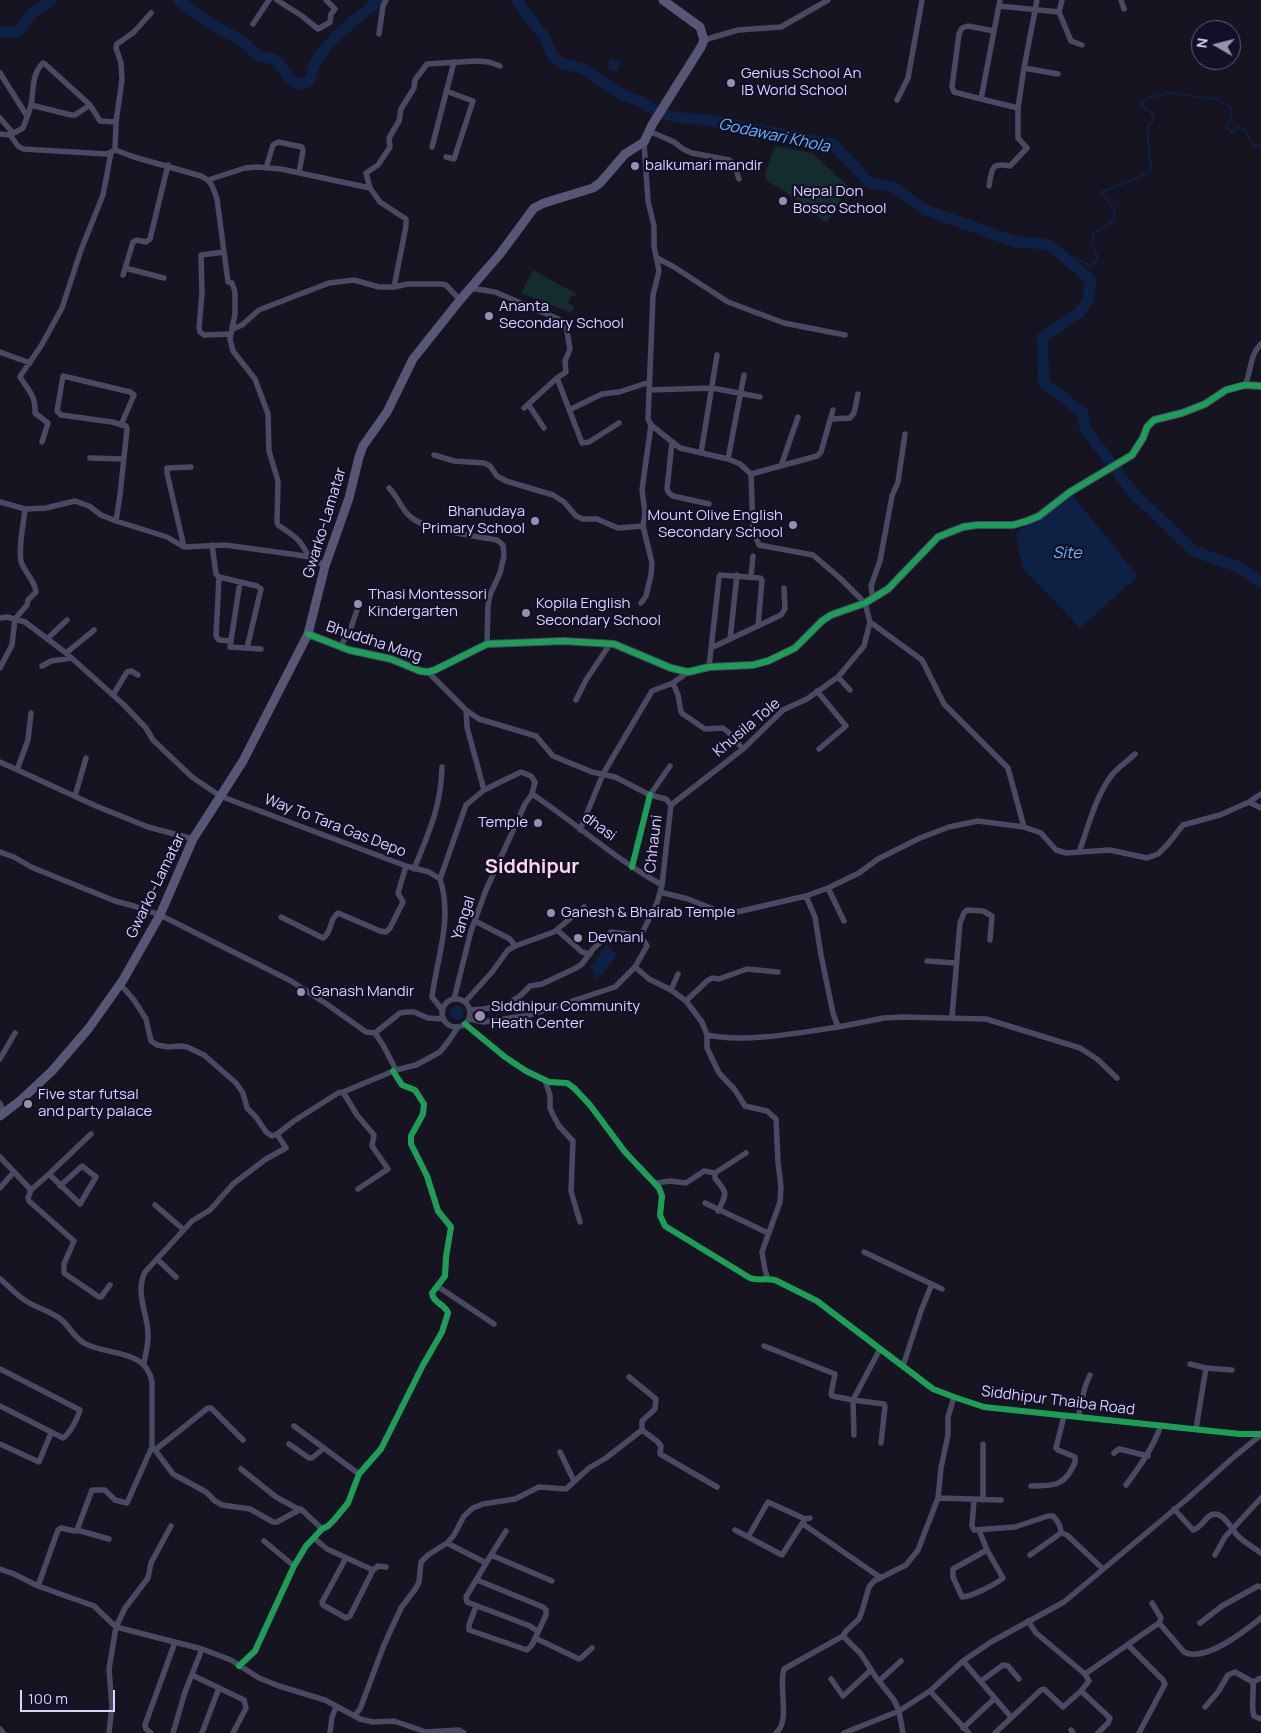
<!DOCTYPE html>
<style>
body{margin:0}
#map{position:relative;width:1261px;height:1733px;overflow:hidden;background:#161421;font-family:Manrope,sans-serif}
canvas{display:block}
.north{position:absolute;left:1191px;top:20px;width:50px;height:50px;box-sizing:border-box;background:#130f26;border:1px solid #625e7d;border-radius:50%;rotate:278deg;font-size:14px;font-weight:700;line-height:20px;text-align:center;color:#d9d4ff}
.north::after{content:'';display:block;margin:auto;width:18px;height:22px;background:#9591b1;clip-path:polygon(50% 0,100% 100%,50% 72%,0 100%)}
.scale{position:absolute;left:20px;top:1690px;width:95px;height:22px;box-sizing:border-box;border:2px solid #d9d4ff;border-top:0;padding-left:6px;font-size:15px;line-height:18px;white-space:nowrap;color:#d9d4ff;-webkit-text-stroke:4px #130f26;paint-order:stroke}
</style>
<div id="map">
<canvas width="1261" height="1733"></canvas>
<div class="north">N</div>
<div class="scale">100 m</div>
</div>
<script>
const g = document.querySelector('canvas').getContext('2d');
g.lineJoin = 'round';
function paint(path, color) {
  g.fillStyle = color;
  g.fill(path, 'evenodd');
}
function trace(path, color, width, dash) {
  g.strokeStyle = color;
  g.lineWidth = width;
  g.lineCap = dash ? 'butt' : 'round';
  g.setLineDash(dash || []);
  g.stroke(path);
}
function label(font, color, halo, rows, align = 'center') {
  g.font = font + ' Manrope,sans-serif';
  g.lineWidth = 4.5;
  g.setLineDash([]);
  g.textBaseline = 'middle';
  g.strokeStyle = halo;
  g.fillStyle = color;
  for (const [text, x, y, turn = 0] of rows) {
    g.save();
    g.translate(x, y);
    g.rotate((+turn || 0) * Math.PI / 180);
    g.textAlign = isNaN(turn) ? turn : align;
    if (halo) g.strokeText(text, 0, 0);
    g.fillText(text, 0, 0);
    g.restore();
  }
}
paint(new Path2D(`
 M775 146 812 153 848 186 827 223 784 191 767 181 765 173Z
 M533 270 577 294 575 297 572 295 568 303 574 307 571 313 521 293Z`), '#132c2d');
paint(new Path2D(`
 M610 59 621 63 617 72 607 68Z
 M1070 492 1138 576 1080 628 1022 567 1016 533Z
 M607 945 617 954 608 968 595 979 591 966Z
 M450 1013a7 7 0 1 1 14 0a7 7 0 1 1-14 0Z`), '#0d2144');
trace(new Path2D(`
 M1061 254 1075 258 1091 266C1104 256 1093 254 1092 242 1092 239 1093 236 1093 233 1121 220 1120 214 1101 192L1133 180 1151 171 1147 127 1153 121V115L1140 104 1149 98 1168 93 1217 99 1231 107 1232 115 1226 126 1232 133 1238 127 1245 129 1247 135 1256 147 1261 144`), '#0d2144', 2);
trace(new Path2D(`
 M178 0 208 22 240 40 259 56 274 59 279 63 287 76 294 82 301 84 308 82C312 76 312 70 315 64 324 43 361 15 379 0
 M516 0 545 38 552 56 561 63 584 69 608 86 623 95 642 102 660 113 680 118 708 120 833 144 870 183 888 186 897 189 923 209 1016 242 1047 244 1061 254 1091 281 1088 300 1080 312 1042 338 1044 383 1083 413 1085 428 1133 493 1194 551 1236 566 1261 582
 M0 32H17L33 13 52 0`), '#0d2144', 11);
trace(new Path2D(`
 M277 0 302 16 318 29 330 22 331 14 335 9 326 0
 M1000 0 981 99 1018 108 1024 68 1058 74
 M1062 0 1059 12 1071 41 1082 45
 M1121 0 1124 9
 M999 6 1059 12
 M151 13 134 32 117 44 116 48 121 63 122 80 116 122 115 150 134 157 201 176C212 181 213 188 217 199L228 282 232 283 235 292V314L230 339 233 351 255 379 268 414 269 451 278 481 277 522 278 525C295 537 299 537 309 557
 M253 24 269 0
 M379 34 383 6 386 0
 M704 40 738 30 781 27 828 0
 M1024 68 1037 0
 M0 73 27 116
 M446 91 473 101 454 159 446 157
 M981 99 954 92 952 87 959 34 962 28 968 26 994 31
 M897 100 908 78 922 0
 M31 105 71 115H75L90 105
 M0 118 13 133
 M649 131 674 142 683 149 692 153 729 160 734 164 739 179
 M0 134 10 135 23 128C26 120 29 113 31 105 34 90 31 75 43 63L45 64 90 105 100 121 116 122
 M10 135 18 146 23 149 107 154 113 151
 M644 142 648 201 654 226V246L659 271 653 295 648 419 651 425 680 448 728 459 740 464 751 474
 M432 147 454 62
 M266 168 273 145 278 142 302 147 303 151 299 173
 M208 180 245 168 257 167 281 169 370 188
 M989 186C992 170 990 162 1010 166L1027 148 1018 138V108
 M224 252 201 255 202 293 199 328 200 332 204 335 231 334
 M657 258 674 267 728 302 784 323 845 335
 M125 268 164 278
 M123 275 133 242 137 240 146 242 150 239 168 165
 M470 288 495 292 563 321 566 325 570 349 565 361 566 372 557 378 524 408
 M460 300 446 285 441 284H408L394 287 406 226V219L380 202 370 188 366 173 378 165 390 147 389 138 399 121 401 109 414 88 415 80 427 64 477 61 489 62 500 66
 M233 329 242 325 259 310 329 283 354 280 379 287H394
 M0 352 30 363
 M557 378 582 443 589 442 619 423
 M1245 385C1252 370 1249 356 1261 344
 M649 390 712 388 760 397
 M528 404 544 428
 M569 410 602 394 619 392 650 382
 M833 410 821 452 817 456 751 474 753 529 759 545 813 555 841 579 865 603 870 622 922 660 944 704 1008 768 1024 827 1041 833 1056 850 1066 853 1110 850 1147 858 1158 854 1168 844 1183 825 1220 815 1249 802 1261 794
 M831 419 850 418 854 413 858 394
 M42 442 48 423 35 413C36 396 29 391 20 377L21 375 41 346 62 308 81 250 103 195 111 153
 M672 442 667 489 669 493 673 496 709 504
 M701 453 717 355
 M434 455 454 461 484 463 490 466 497 476 506 481 553 495 564 502 576 516 583 519H597L618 528 643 526
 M90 458 124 459
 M728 459 744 375
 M781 466 798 417
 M389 488C399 498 401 510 412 518 428 531 476 536 497 540L503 545 504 556 500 573 490 595 488 606 487 644
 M0 502 25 509 46 508 75 501 89 506 101 515 116 521 167 537 184 547 225 545 298 555 309 557 325 566
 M116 521 120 495 127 429 126 426 112 422 61 415 57 411 63 376 130 392 134 395 121 425
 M212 545 216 574 219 577 257 586 261 589 247 648
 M184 547 167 473V468L191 467
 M219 577 216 636 219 640 230 641
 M751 577 753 556
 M240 582 230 647 261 649
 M873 599 871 586 880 561 892 496 898 482 905 434
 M641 603 646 596 651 575 652 563 643 526 645 513 642 490 651 425
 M0 618 7 617 25 622 66 653 124 705 146 728 153 740 192 777 220 796 406 866 429 872 440 879
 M47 639 67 620
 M730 639 737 575
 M340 647 350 631 357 610
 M711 648 781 615 785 609 784 588
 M66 653 94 630
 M42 666 51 661 71 658
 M709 667 719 578 720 575 760 578 762 580 758 626
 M0 668 12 645 15 619 27 605 28 600 36 592C35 581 26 574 22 564 17 552 24 523 25 509
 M428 672 466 710 467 727 484 790 521 772 531 776 535 782 532 794 525 804 486 890 471 931 454 999
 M838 677 850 690
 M673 683 678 695 681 712 683 714 705 729 723 728 729 733 743 749
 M817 691 846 726 819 749
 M113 695 127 672 131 671 138 675
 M576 700 586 680 610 644
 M466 710 479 719 536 736 553 756 592 772 615 777 650 795 666 799 671 805
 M0 762 96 806 148 827 193 839
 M17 770 28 740 31 713
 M532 794C576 823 616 860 662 885
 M650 795 670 766
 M75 796 86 758
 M1249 802 1261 808
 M671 805 743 749 783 710 807 699 838 677 864 646 870 622
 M580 830 603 774 652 691 673 683 688 672
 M0 852 14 857 31 867 115 901 134 906 160 915 291 981 328 1005 366 1032 375 1033 400 1013 406 1012H414L428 1018 444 1019
 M1079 852C1088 828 1094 801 1109 779 1115 769 1127 762 1135 754
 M414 869C429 832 441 807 442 767
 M828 888 844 921
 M660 892 688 899 721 912H737L806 896 828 888 859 873 878 859 920 838 949 827 978 821 1024 827
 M281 917 323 938C332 933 329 919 338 913L380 931 386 932 390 928 403 902 398 893 406 866
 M475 921 510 939 515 946
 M557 930 582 952 590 954
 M640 937 657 903 662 885 671 805
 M927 961 956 963
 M120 984 134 1000 146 1019 151 1041 157 1045 168 1047 180 1046 187 1047 204 1055 236 1083 243 1093 247 1108 256 1117 266 1132 272 1136 277 1134 286 1148 266 1159 233 1184 210 1210 192 1221 145 1272C135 1293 147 1312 148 1333 149 1343 145 1355 144 1364
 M671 990 678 974
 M442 1013a14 14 0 1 1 28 0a14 14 0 1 1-28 0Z
 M686 1001 707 981 712 978 719 979 747 969 778 972
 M465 1002 492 972 508 950 515 946 554 932 584 907
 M470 1010 484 1009 507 1004 520 996 530 986 542 984 576 968 582 964 593 949 611 932C624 934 641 932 647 946L635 967 649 979 671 990 686 1001 702 1022 707 1035V1048L719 1073 735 1090 745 1106 767 1111 776 1119 778 1162 781 1187 780 1202 762 1252 765 1270 768 1279
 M443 1011 432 997C437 957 453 920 440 879L466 805 484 790
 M952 1017 960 923 964 913 967 910 983 911 992 916 990 940
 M469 1019 484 1022 530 1015 615 987 635 967
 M465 1024 505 1057 526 1071 549 1082 567 1083 574 1088 590 1105 625 1152 659 1188 662 1196 660 1215 665 1226 750 1278C758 1281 766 1278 775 1280L817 1301 933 1389 954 1397 984 1407 1240 1434H1261
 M838 1027 884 1018 903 1017 986 1019 1080 1048 1097 1059 1117 1078
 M375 1033 383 1045 396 1070
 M707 1035C747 1043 797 1033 838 1027L833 1013 821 955 815 917 806 896
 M0 1059 15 1033
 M545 1080 550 1095V1108L553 1115 559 1126 573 1141 571 1191 580 1222
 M0 1103 4 1113
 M277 1134 294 1121 338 1093 343 1092
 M0 1157 31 1190 49 1174 80 1204 96 1177 82 1166 60 1186
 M49 1174 91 1134
 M656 1183 670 1181 686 1183 704 1171 715 1173
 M0 1188 13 1173
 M358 1189 388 1169 372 1146 374 1135 357 1115 343 1092 396 1070 416 1065 440 1052 450 1039 458 1027
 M31 1190 28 1198 29 1201 74 1241 64 1264V1273L99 1297H101L110 1285
 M705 1203 768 1233
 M155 1205 184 1230
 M718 1211C727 1192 728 1194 715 1178V1173L746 1153
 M864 1252 942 1289
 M157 1259 176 1277
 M0 1279C9 1286 16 1295 26 1301 38 1309 52 1311 63 1321 70 1328 75 1338 84 1343 106 1356 146 1348 152 1382V1447
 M437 1286 494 1324
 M764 1346 835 1374 831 1394 832 1396 853 1400 884 1404 885 1407 881 1443
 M1190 1364 1206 1368 1232 1370
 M903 1366 921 1311 931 1286
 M0 1369 80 1410C77 1420 70 1433 63 1438L0 1406
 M1064 1400 1082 1402
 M1078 1417 1085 1387 1090 1375
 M294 1426 359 1474
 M1196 1429 1206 1368
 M642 1430 658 1442 661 1446 660 1454 717 1487
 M854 1435 853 1400 880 1349
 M0 1444 39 1462 51 1433
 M289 1444 309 1458H312L324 1448
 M983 1444V1500
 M155 1450 173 1474 206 1492 215 1501 222 1505 250 1509 273 1522H277L301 1509 322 1529
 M560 1452 574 1481
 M1114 1453 1119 1449 1148 1456
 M241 1469 276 1497 298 1509
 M1126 1485C1140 1466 1153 1448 1161 1425
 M1031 1486C1048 1485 1060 1488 1070 1472 1073 1467 1076 1463 1075 1457L1058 1450 1056 1448 1064 1416
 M938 1498 1001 1500
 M974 1500 972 1526 974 1530 1015 1527 1048 1516H1053C1058 1521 1061 1527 1061 1533L1030 1555
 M1174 1509 1193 1530C1201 1528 1204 1519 1211 1515 1222 1509 1232 1530 1238 1536 1244 1542 1253 1547 1261 1553
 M803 1524 881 1578
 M77 1530 109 1539
 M735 1530 782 1555 805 1519 810 1518
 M979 1530 987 1550 1003 1578C996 1584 971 1597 962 1597L953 1577V1569L987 1550
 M1061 1533 1067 1535 1103 1569
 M748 1537 768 1502 805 1519
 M314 1538 327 1549 373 1570
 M264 1541 294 1566
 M447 1543 486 1563
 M491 1555 506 1531
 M1215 1555 1225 1537 1261 1498
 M346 1558 322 1602 323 1605 346 1618 350 1616 373 1570 378 1566 386 1567
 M0 1569 14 1574 38 1586 94 1606 116 1627 202 1649 231 1660 259 1678 279 1686 325 1700 360 1719 373 1722 394 1721 426 1732 459 1730 464 1733
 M38 1586 58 1530 61 1528 75 1531 77 1530 92 1490H105L115 1500 127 1503 152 1447 155 1450 208 1408H211L243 1440
 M476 1606 469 1625V1630L527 1650 532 1645 546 1615V1610L543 1607 477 1580
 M1159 1623 1184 1652C1205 1663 1245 1631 1261 1618
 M1200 1623 1222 1606 1258 1586 1261 1587
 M537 1631 530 1626 467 1602 466 1597 491 1555 552 1581
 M535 1638 579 1659 581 1658 592 1648
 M1128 1645 1163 1680 1165 1684 1139 1733
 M963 1661 1011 1717
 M239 1666 255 1651 294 1566 306 1546 322 1529 328 1526 334 1520 348 1503 359 1474 381 1449 423 1365 442 1332 448 1313C445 1304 433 1303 432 1293L445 1276 446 1257 451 1227 438 1211 427 1176 411 1144V1136L423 1114 424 1104 415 1090 402 1085 393 1071
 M1085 1674 1159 1623 1161 1618 1152 1603
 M192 1675 244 1700 246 1708 233 1733
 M831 1679 843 1696 871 1670
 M879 1681 901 1661
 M981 1681 1003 1665 1008 1666 1019 1679
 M1253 1682 1261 1678
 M930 1691 969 1733
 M1081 1691 1110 1718 1108 1723 1098 1733
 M1205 1707 1218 1692 1228 1675 1235 1672 1253 1682C1254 1692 1251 1708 1254 1716L1261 1719
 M354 1716 360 1709 384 1645 401 1608 416 1588 419 1582 421 1562 428 1555 447 1543 454 1535 464 1516 473 1508 483 1504 515 1499 539 1487 566 1489 589 1468 606 1458 642 1430V1421L655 1409 656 1399 629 1377
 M963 1728 994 1699
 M0 1729 3 1733
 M1071 1730 1073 1733
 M109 1733 112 1706 109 1669 116 1627 125 1608 148 1578 151 1563 171 1526
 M151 1733 146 1729 145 1725 175 1642
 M173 1733 185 1692 202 1649
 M202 1733 219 1688
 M330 1733 332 1717 336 1707
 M776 1733C791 1721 778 1687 784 1669L843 1636
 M844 1733 899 1711 930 1691 963 1661 991 1642 1064 1602 1187 1499 1235 1456 1261 1435
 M903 1733 899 1711 894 1700 875 1676 861 1654 843 1636 846 1631 859 1619 862 1611 869 1587 874 1581 906 1565 918 1550 938 1498 941 1468 948 1435V1417L954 1397
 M995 1733 1041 1690 1044 1689 1063 1707 1081 1691 1089 1681 1085 1674 1036 1633 1028 1621`), '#4a4962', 5.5);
trace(new Path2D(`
 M308 634 349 650 391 659 420 671 428 672 435 670 487 644 564 641 614 644 671 668 688 672 709 667 753 665 768 661 795 648 822 621 831 615 865 603 888 589 938 537 963 527 977 525H1013L1027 521 1039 516 1070 492 1132 455 1143 438 1147 427 1154 420 1182 413 1205 404 1226 390 1245 385 1261 386`), '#4a4962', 8);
trace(new Path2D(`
 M0 1116 21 1100 52 1071 89 1028 123 980 160 915 193 839 243 761 308 634 325 566 349 498 359 457 363 446 387 412 413 359 460 300 500 254 534 208 544 203 593 188 600 183 625 154 644 142 652 125 701 47 704 40 700 27 663 0`), '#575674', 9);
trace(new Path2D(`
 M308 634 349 650 391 659 420 671 428 672 435 670 487 644 564 641 614 644 671 668 688 672 709 667 753 665 768 661 795 648 822 621 831 615 865 603 888 589 938 537 963 527 977 525H1013L1027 521 1039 516 1070 492 1132 455 1143 438 1147 427 1154 420 1182 413 1205 404 1226 390 1245 385 1261 386
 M632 867 650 795
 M465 1024 505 1057 526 1071 549 1082 567 1083 574 1088 590 1105 625 1152 659 1188 662 1196 660 1215 665 1226 750 1278C758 1281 766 1278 775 1280L817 1301 933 1389 954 1397 984 1407 1240 1434H1261
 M239 1666 255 1651 294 1566 306 1546 322 1529 328 1526 334 1520 348 1503 359 1474 381 1449 423 1365 442 1332 448 1313C445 1304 433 1303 432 1293L445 1276 446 1257 451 1227 438 1211 427 1176 411 1144V1136L423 1114 424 1104 415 1090 402 1085 393 1071`), '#1a9f57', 6);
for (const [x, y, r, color] of [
 [731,83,5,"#9591b1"],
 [635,166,5,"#9591b1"],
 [783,201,5,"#9591b1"],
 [489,316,5,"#9591b1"],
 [535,521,5,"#9591b1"],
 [793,525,5,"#9591b1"],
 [358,604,5,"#9591b1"],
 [526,613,5,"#9591b1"],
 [538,823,5,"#9591b1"],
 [551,913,5,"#9591b1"],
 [578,938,5,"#9591b1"],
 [301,992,5,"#9591b1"],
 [480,1016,6,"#9591b1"],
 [28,1104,5,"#9591b1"]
]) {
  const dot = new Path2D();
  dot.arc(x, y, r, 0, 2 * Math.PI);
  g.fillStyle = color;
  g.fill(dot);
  trace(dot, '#130f26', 2);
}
label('15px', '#d9d4ff', '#130f26', [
 ["Genius School An",741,74],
 ["IB World School",741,91],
 ["balkumari mandir",645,166],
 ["Nepal Don",793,192],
 ["Bosco School",793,209],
 ["Ananta",499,307],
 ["Secondary School",499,324],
 ["Bhanudaya",525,512,"right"],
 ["Primary School",525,529,"right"],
 ["Mount Olive English",783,516,"right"],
 ["Secondary School",783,533,"right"],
 ["Thasi Montessori",368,595],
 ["Kindergarten",368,612],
 ["Kopila English",536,604],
 ["Secondary School",536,621],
 ["Temple",528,823,"right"],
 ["Ganesh & Bhairab Temple",561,913],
 ["Devnani",588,938],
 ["Ganash Mandir",311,992],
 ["Siddhipur Community",491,1007],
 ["Heath Center",491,1024],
 ["Five star futsal",38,1095],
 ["and party palace",38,1112]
], 'left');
label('15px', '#d9d4ff', '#130f26', [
 ["Gwarko-Lamatar",325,523,-73],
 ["Bhuddha Marg",374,642,18],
 ["Khusila Tole",747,728,-40],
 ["Way To Tara Gas Depo",335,826,21],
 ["dhasi",599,827,36],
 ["Chhauni",654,844,-83],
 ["Gwarko-Lamatar",156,886,-64],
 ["Yangal",464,918,-72],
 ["Siddhipur Thaiba Road",1058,1401,7]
]);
label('italic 16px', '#62b6ff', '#130f26', [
 ["Godawari Khola",774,136,12],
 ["Site",1067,554]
]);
label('bold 20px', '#ffd6f0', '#130f26', [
 ["Siddhipur",532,867]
]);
</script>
